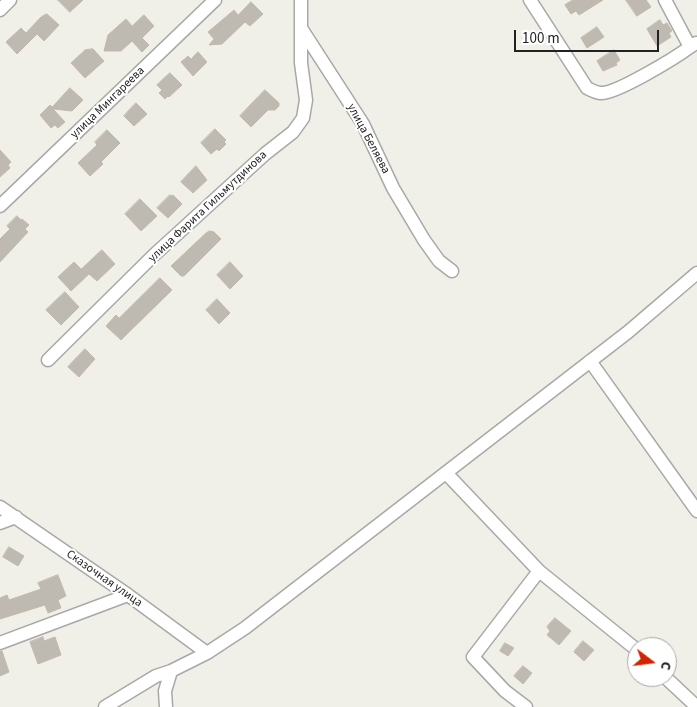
<!DOCTYPE html>
<meta charset="utf-8">
<style>
body{margin:0}
#map{position:relative;width:697px;height:707px;overflow:hidden;background:#f1f0e8;font-family:"Source Sans 3",sans-serif}
canvas{display:block}
.north{position:absolute;left:627px;top:637px;width:50px;height:50px;box-sizing:border-box;background:#fff;border:1px solid #a6a6a6;border-radius:50%;rotate:105deg;font-size:14px;font-weight:700;line-height:20px;text-align:center;color:#212121}
.north::after{content:'';display:block;margin:auto;width:18px;height:22px;background:#d12401;clip-path:polygon(50% 0,100% 100%,50% 72%,0 100%)}
.scale{position:absolute;left:514px;top:30px;width:145px;height:22px;box-sizing:border-box;border:2px solid #212121;border-top:0;padding-left:6px;font-size:15px;line-height:18px;white-space:nowrap;color:#212121;-webkit-text-stroke:4px #fff;paint-order:stroke}
</style>
<div id="map">
<canvas width="697" height="707"></canvas>
<div class="north">С</div>
<div class="scale">100 m</div>
</div>
<script>
const g = document.querySelector('canvas').getContext('2d');
g.lineJoin = 'round';
function paint(path, color) {
  g.fillStyle = color;
  g.fill(path, 'evenodd');
}
function trace(path, color, width, dash) {
  g.strokeStyle = color;
  g.lineWidth = width;
  g.lineCap = dash ? 'butt' : 'round';
  g.setLineDash(dash || []);
  g.stroke(path);
}
function label(font, color, halo, rows, align = 'center') {
  g.font = font + ' "Source Sans 3",sans-serif';
  g.lineWidth = 4;
  g.setLineDash([]);
  g.textBaseline = 'middle';
  g.strokeStyle = halo;
  g.fillStyle = color;
  for (const [text, x, y, turn = 0] of rows) {
    g.save();
    g.translate(x, y);
    g.rotate((+turn || 0) * Math.PI / 180);
    g.textAlign = isNaN(turn) ? turn : align;
    if (halo) g.strokeText(text, 0, 0);
    g.fillText(text, 0, 0);
    g.restore();
  }
}
const building = new Path2D(`
 M58 0H83L70 12Z
 M573 0H603L579 15 576 11 571 14 565 5Z
 M626 0H646L651 7 637 16Z
 M251 2 263 14 250 26 245 22 222 44 209 45 214 39 208 32 234 10 238 15Z
 M47 14 59 25 44 41 37 34 17 54 6 42 21 28 26 33 41 17Z
 M144 15 154 26 142 38 149 45 142 52 132 41 121 51H104L108 35 126 19 132 26Z
 M660 20 663 25 667 23 672 31 669 33 671 37 657 46 647 29Z
 M597 27 604 37 587 48 581 38Z
 M93 49 104 61 85 78 71 63 85 50Z
 M614 50 620 60 616 63 617 65 603 71 597 61Z
 M198 52 207 62 193 76 181 62 188 56 191 59Z
 M170 73 182 85 169 97 168 96 165 99 159 93 162 90 157 85Z
 M70 88 83 100 72 111 53 109 65 122 58 128 55 125 51 128 40 115 50 105 52 107Z
 M265 90 279 103V106L275 110H268L251 127 240 116Z
 M136 103 147 114 134 126 124 116Z
 M215 129 226 140 224 142 226 144 219 151 217 149 211 154 201 143Z
 M107 130 120 143 101 162 103 164 90 176 78 163 97 145 95 142Z
 M0 150 11 162 8 165 10 168 0 177Z
 M196 166 207 180 193 193 181 182Z
 M170 195 171 196 173 195 182 204 168 218 157 208Z
 M140 199 157 216 141 231 125 214Z
 M17 216 21 220 22 219 29 225 25 229 28 232 0 262V239L10 229 7 226Z
 M210 231 214 232 221 239 184 276H181L171 266 206 233Z
 M102 250 115 264 97 281 89 274 71 291 58 277 74 262 81 269Z
 M230 262 243 276 230 289 217 275Z
 M160 278 172 290 121 340 106 326 116 315 119 318Z
 M65 292 79 307 61 325 46 310Z
 M217 299 230 313 219 324 206 310Z
 M85 349 95 359 79 377 68 367Z
 M9 547 24 556 18 566 3 557Z
 M58 575 66 596 58 600 61 608 48 613 45 605 0 619V598L7 595 9 600 41 589 38 583Z
 M555 618 571 631 559 645 547 635 550 631 547 627Z
 M43 637 44 641 55 637 61 655 38 664 30 642Z
 M583 641 594 650 584 661 574 652Z
 M505 643 514 648 508 656 500 651Z
 M0 651H2L9 672 0 676Z
 M523 666 532 673 523 684 514 676Z`);
paint(building, '#beb9b1');
trace(building, '#c3b9aa', 1);
const minor = new Path2D(`
 M301 0V28L363 124 393 188 424 240 439 261 452 271
 M530 0 587 88C591 90 596 93 601 93 616 94 675 58 690 47
 M665 0 690 47 696 43
 M0 10 10 0
 M0 206 215 0
 M48 360 154 255 265 154 293 132 303 118 306 100 301 63V28
 M590 361 697 511
 M446 473 539 571 637 650
 M0 507 128 595 207 653
 M0 523 16 517
 M0 643 128 595
 M665 677 697 707
 M105 707 156 676 171 671 207 653 245 628 628 332 697 273
 M166 707 165 691 171 671
 M526 707 505 691 473 657 539 571`);
trace(minor, '#a8a8a8', 15);
trace(minor, '#fff', 12);
label('12px', '#212121', '#fff', [
 ["улица Мингареева",108,103,-44],
 ["улица Беляева",368,139,62],
 ["улица Фарита Гильмутдинова",208,207,-43],
 ["Сказочная улица",104,579,35]
]);
</script>
